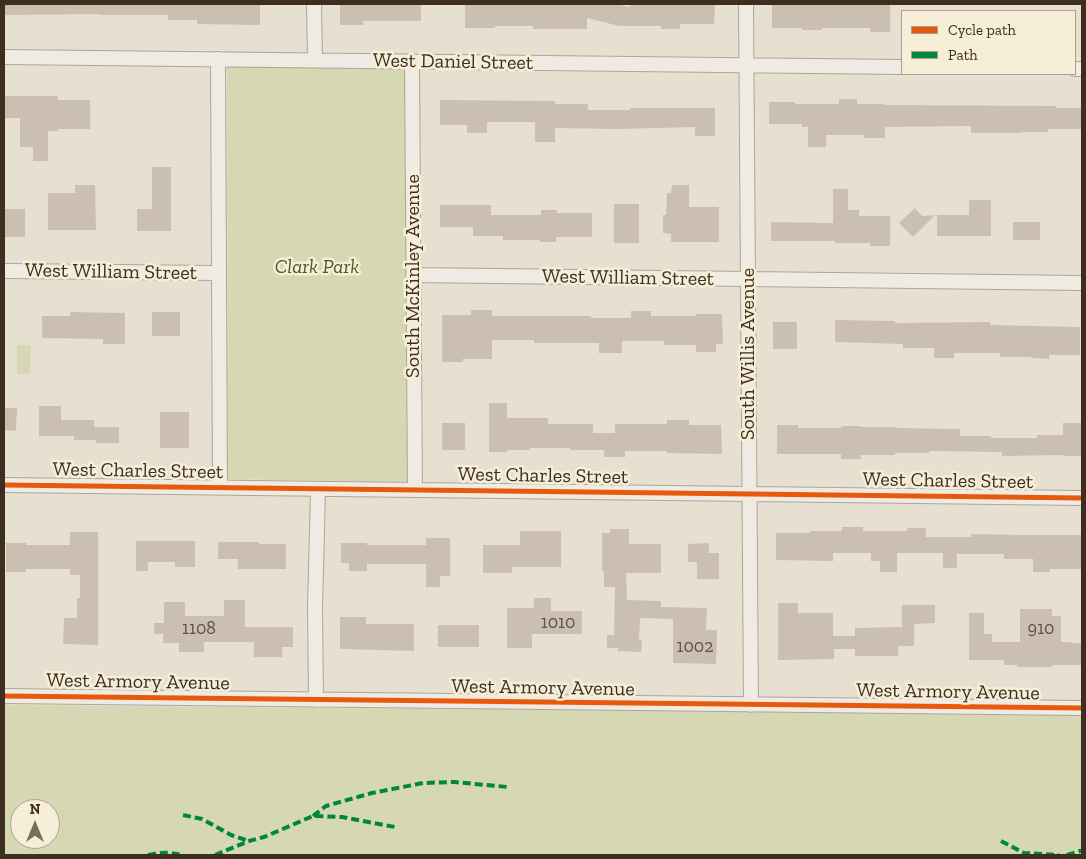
<!DOCTYPE html>
<style>
body{margin:0}
#map{position:relative;width:1086px;height:859px;overflow:hidden;background:#e7e0d1;font-family:"Zilla Slab",serif}
canvas{display:block}
.frame{position:absolute;inset:0;border:5px solid #3d2e20;pointer-events:none}
.legend{position:absolute;left:901px;top:10px;width:175px;height:65px;box-sizing:border-box;background:#f7eed8;border:1px solid #ada18e;margin:0;padding:6px 9px;list-style:none;font-size:15px;color:#3d2e20}
.legend li{display:flex;align-items:center;gap:10px;height:25px}
.legend b{width:25px;border:1px solid #ada18e}
.north{position:absolute;left:10px;top:799px;width:50px;height:50px;box-sizing:border-box;background:#f7eed8;border:1px solid #ada18e;border-radius:50%;rotate:0deg;font-size:14px;font-weight:700;line-height:20px;text-align:center;color:#3d2e20}
.north::after{content:'';display:block;margin:auto;width:18px;height:22px;background:#786c5e;clip-path:polygon(50% 0,100% 100%,50% 72%,0 100%)}
</style>
<div id="map">
<canvas width="1086" height="859"></canvas>
<div class="frame"></div>
<ul class="legend">
<li><b style="height:6px;background:#e8590c"></b>Cycle path</li>
<li><b style="height:6px;background:#00873e"></b>Path</li>
</ul>
<div class="north">N</div>
</div>
<script>
const g = document.querySelector('canvas').getContext('2d');
g.lineJoin = 'round';
function paint(path, color) {
  g.fillStyle = color;
  g.fill(path, 'evenodd');
}
function trace(path, color, width, dash) {
  g.strokeStyle = color;
  g.lineWidth = width;
  g.lineCap = dash ? 'butt' : 'round';
  g.setLineDash(dash || []);
  g.stroke(path);
}
function label(font, color, halo, rows, align = 'center') {
  g.font = font + ' "Zilla Slab",serif';
  g.lineWidth = 5;
  g.setLineDash([]);
  g.textBaseline = 'middle';
  g.strokeStyle = halo;
  g.fillStyle = color;
  for (const [text, x, y, turn = 0] of rows) {
    g.save();
    g.translate(x, y);
    g.rotate((+turn || 0) * Math.PI / 180);
    g.textAlign = isNaN(turn) ? turn : align;
    if (halo) g.strokeText(text, 0, 0);
    g.fillText(text, 0, 0);
    g.restore();
  }
}
paint(new Path2D(`
 M227 66H406L408 482 228 479Z
 M17 345H31L30 374H17Z
 M4 705 1082 715V855H4ZM20 809H50V839H20Z`), '#d6d7b3');
paint(new Path2D(`
 M5 4H260V25L197 24V20H168V15H100V14L5 15Z
 M340 4H421V21H363V25H340Z
 M465 4H615L630 7V4H715L714 24H680V29H661V26H619L587 18V29H533V26H495V28H465Z
 M772 4H890V32H870V28H822V30H802V28H772Z
 M4 96H58V100H90V129H58V131H48V161H33V147H20V118H4Z
 M839 99H857V104H885V105L1056 106V108H1082V129H1048V132H1021V133H971V126L885 127V138H864V135H826V147H808V127H802V124H769V102H795V104H839Z
 M440 100 555 101V104H588V110H630V108H715V136H695V127L618 129 555 128V142H535V122H487V133H467V125H440Z
 M152 167H171V231H137V209H152Z
 M75 185H95L96 230H48V193H75Z
 M672 185H689V207H719V242H671V234L663 233V215H666L667 193H671Z
 M833 189H848V210H859V216H890V246H870V243H835V241H771V222L833 223Z
 M969 200H991V236H937V215H969Z
 M614 204H639V243H614Z
 M440 205H491V215H541V210H557V213H592V237H556V242H540V240H503V236H473V227H440Z
 M915 208 922 216 935 215 913 237 899 223Z
 M4 209H25V237H4Z
 M1013 222H1040V240H1013Z
 M471 310H492V316H591V318H631V311H651V316H696V314H722L723 344H716V352H696V345H664V341H622V353H599V343H534V340H492V359H463V362H442V315H471Z
 M70 312 125 313V344H103V339L42 338V316H70Z
 M152 312H180V336H152Z
 M835 320 895 321V323L990 322V325L1080 327V355H1049V359L1031 358V357H1000V353H954V358H934V348H903V344L835 342Z
 M773 322H797V349H773Z
 M489 403H507V418H548V424H593V433H615V424H667V420H689V425H721L722 454 667 453V451H625V457H604V450H570V448H530V450H507V452H489Z
 M39 406H61V420H94V427H119V443H96V440H74V436H39Z
 M4 408H17L16 431 4 430Z
 M160 412H189V448H160Z
 M442 423H465V450H442Z
 M1063 423H1082V456H1063V455L1002 456V452L929 451V453H895V455H861V459H841V454H777V425H798V428H841V426H861V427H895V428L960 429V436H991V438H1037V435H1063Z
 M842 527H863V531H907V528H926V537H971V534L1026 535H1082V569H1050V572H1033V559H1004V554H957V568H943V553H897V572H880V561H871V553H833V561L776 560V533H810V531H842Z
 M610 529H629V544H661V573H626L627 600 661 601V607L707 608 706 630H717L716 664 673 663V619L640 618 639 640H642L641 652 618 651V648H607V635H614L615 587H604V571H602V533H610Z
 M520 531H561V567H512V573H483V545H520Z
 M70 532H98V645L63 644 64 618H77V598H80V575H70V569H26V572H6V543H26V545H70Z
 M426 538H450V576H440V587H426V564H367V571H349V563H341V543H367V545H426Z
 M136 541H195V567H175V562H148V571H136Z
 M218 542H259V544H286V569H238V559H218Z
 M709 543V553H719V579H697V562H688V544Z
 M534 598H551V611H582V634H532V648H507V608H534Z
 M224 600H245V627H293V647H282V657H254V642H204V652H179V643H163V634H154V623H164V602H185V616H224Z
 M778 603H798V613H833V636H855V628L902 627V605H935V623L914 624V646H898V656H855V649H834V659L778 660Z
 M1020 609H1052V616H1061V642H1071V643H1081V665H1052V667H1017V665H1004V660H969V613H984V634H992V642H1020Z
 M340 617H366V624H414V651L340 649Z
 M438 625H479V647H438Z`), '#cbbfb2');
const minor = new Path2D(`
 M314 4 315 60
 M746 4 751 705
 M4 57 902 67
 M218 59 220 488
 M412 62 415 490
 M1075 69H1082
 M4 271 218 273
 M413 275 1082 283
 M4 485 1082 498
 M4 696 1082 708
 M316 700 315 608 318 489`);
trace(minor, '#ada599', 16);
trace(minor, '#efebe3', 14);
trace(new Path2D(`
 M183 815 202 819 231 835 249 841
 M313 816 326 806 372 793 423 783 454 782 508 787
 M1001 841 1024 853 1059 855
 M148 855C162 852 169 852 182 855
 M215 855 249 841 264 837 313 816 342 817 395 827
 M1067 855 1080 851H1082`), '#00873e', 4, [8, 4]);
trace(new Path2D(`
 M4 485 1082 498
 M4 696 1082 708`), '#e8590c', 5);
label('18px', '#605244', null, [
 ["1010",558,623],
 ["1108",199,629],
 ["910",1041,629],
 ["1002",695,647]
]);
label('20px', '#3d2e20', '#f7eed8', [
 ["West Daniel Street",453,62,1],
 ["West William Street",111,272,1],
 ["South McKinley Avenue",413,276,-90],
 ["West William Street",628,278,1],
 ["South Willis Avenue",748,354,-90],
 ["West Charles Street",138,471,1],
 ["West Charles Street",543,476,1],
 ["West Charles Street",948,481,1],
 ["West Armory Avenue",138,682,1],
 ["West Armory Avenue",543,688,1],
 ["West Armory Avenue",948,692,1]
]);
label('italic 20px', '#4d5a26', '#f7eed8', [
 ["Clark Park",317,267]
]);
</script>
